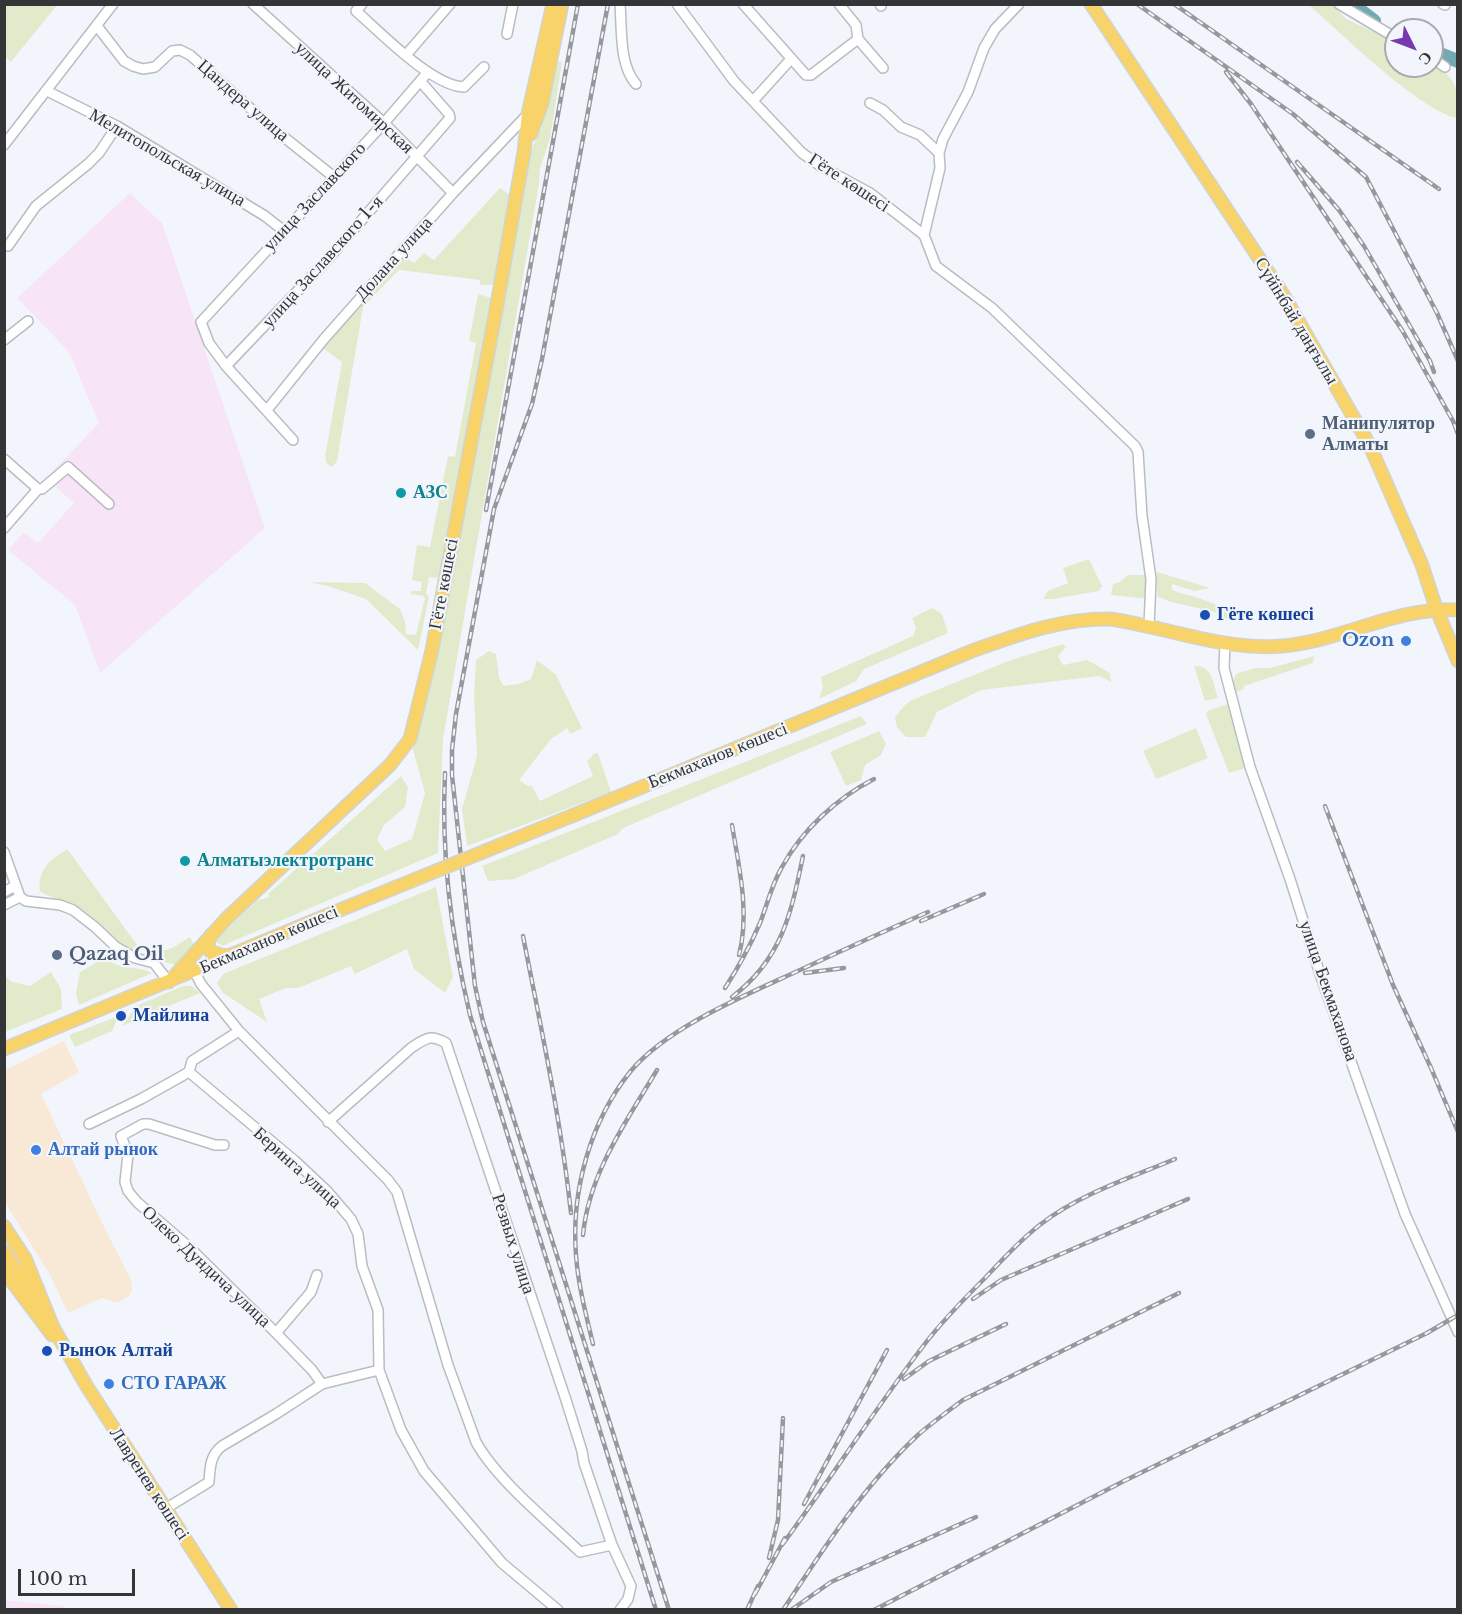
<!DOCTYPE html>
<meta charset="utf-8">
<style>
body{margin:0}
#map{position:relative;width:1462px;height:1614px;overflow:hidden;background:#f2f6fc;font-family:"Libre Baskerville",serif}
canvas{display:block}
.frame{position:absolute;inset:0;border:6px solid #333537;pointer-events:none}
.north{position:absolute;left:1384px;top:18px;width:60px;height:60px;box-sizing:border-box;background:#f2f6fc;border:2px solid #a6a9ad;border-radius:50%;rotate:132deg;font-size:16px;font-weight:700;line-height:24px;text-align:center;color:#333537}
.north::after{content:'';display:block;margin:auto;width:21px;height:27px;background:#7839ae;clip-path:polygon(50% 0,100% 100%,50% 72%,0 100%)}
.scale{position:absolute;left:18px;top:1569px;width:117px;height:27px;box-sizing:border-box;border:3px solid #333537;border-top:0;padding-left:8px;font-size:18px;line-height:21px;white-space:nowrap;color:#333537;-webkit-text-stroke:4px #f2f6fc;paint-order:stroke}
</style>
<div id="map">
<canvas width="1462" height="1614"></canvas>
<div class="frame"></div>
<div class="north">С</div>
<div class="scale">100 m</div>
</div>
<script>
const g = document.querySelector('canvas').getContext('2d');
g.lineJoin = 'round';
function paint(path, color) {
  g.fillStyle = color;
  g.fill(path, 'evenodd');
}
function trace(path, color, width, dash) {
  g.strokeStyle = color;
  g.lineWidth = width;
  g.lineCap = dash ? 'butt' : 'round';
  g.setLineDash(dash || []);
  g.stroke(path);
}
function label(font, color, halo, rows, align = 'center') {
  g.font = font + ' "Libre Baskerville",serif';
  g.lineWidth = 4.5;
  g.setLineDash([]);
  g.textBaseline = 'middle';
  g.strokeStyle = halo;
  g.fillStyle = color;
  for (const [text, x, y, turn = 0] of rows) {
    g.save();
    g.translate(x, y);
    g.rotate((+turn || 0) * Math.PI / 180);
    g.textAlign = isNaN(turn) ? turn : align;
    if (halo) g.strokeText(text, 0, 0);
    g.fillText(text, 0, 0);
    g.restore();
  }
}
paint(new Path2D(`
 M64 1041 79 1072 41 1094 107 1233 131 1279 132 1290 129 1296 118 1303 102 1298 68 1313 50 1275 4 1201 5 1070Z`), '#f8e9d6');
paint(new Path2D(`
 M130 193 162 223 265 528 100 673 75 605 8 550 24 532 38 543 74 503 46 478 99 423 69 352 17 298Z
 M5 1600 63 1606 66 1609H5Z`), '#f7e5f7');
paint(new Path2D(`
 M4 5H57L11 62 5 57Z
 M1309 5H1333L1346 19 1396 42V66H1432V63C1460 81 1457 88 1457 118 1420 111 1341 33 1309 5Z
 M555 61 562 62 550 138 540 169 539 184 443 739 438 853 222 946 216 941 217 938 258 900 270 897 268 894 401 776 408 787 405 807 384 825 377 839 385 851 412 839 425 793 413 750 452 557 531 150 541 130Z
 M500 188 510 195 494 285H480V280L399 270 363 307 337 461 333 466H330L326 462 325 456 342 362 324 349 325 334 402 255 414 263 424 253 434 260Z
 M478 294 491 298 438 578 429 577 426 594 429 597 418 650 366 599 331 587 310 582 365 583 400 609 405 621 406 634 416 635 425 598 423 596 411 594V591H421L422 582 412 580 417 545 430 547 448 456 455 457 476 343 469 341Z
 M1089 559 1102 586 1099 591 1053 599H1043L1048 591 1068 583 1063 568Z
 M1157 572 1210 588 1195 591 1172 584V589C1178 594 1187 594 1196 597 1209 601 1220 608 1234 610L1240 618C1230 619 1224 621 1218 613L1168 601 1157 596Z
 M1128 575H1148L1149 599 1111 595 1113 584 1120 582Z
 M932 608 942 614 948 633 864 669 856 681 819 699 823 687 821 677 913 636 916 629 912 618Z
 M1063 644 1066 647 1058 656 1063 665 1087 660 1110 673 1111 682 1099 676 981 690 937 712 925 737H906L897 727 895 717 905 705 912 700 1011 660Z
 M489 651 496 654 499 678 504 686 518 684 531 679 537 660 556 675 582 728 571 734 567 728 551 739 519 780 528 786H532L540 801 593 776 587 761 595 753H598L611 792 467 846 462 809 477 756 474 696 476 660Z
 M1314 656 1313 663 1244 686V689L1234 693 1233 682 1236 674 1255 668H1270Z
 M1194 666C1213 665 1213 683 1218 698L1205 701Z
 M1227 704 1240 741 1245 768 1229 773 1206 714 1208 711Z
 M861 716 867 724 623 828 618 834 514 879 488 881 482 866Z
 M1196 728 1208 758 1156 779 1143 751Z
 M879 731 886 744 881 755 865 765 861 780 846 786 830 752Z
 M66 850H68L137 945 128 951C111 935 95 916 75 905 63 899 51 899 40 891 37 870 50 860 66 850Z
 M436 887 453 977 445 993 414 969 407 949 355 974 351 966 298 988H286L259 999 267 1022 223 993 217 983 223 974Z
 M190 937 195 947 176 965 159 961 162 951 172 948Z
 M106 957C117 971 137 965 152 973L79 1005 76 993 80 972Z
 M51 972 61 989 62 1009 5 1032V976L12 982 30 986Z
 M183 986H192L200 993 122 1026 136 1006Z
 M119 1016 112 1031 75 1047 69 1035Z`), '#e1ebcb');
trace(new Path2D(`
 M1352 4 1374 21
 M1432 51 1458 61`), '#73aab2', 14);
const minor = new Path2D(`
 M253 4 384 123 453 193
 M362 4 356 11C380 32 432 86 464 87L484 67
 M620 4C622 29 619 65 636 84
 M677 4 734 81 802 153 822 167 870 193 924 235 936 266 992 308 1135 446 1138 452 1142 516 1151 579 1149 626
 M743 4 806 75H811L858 39
 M839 4 856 25 858 39 883 68
 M880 4 881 6
 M1339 4 1396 38
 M1443 4 1445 5
 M97 26 124 61 133 66 143 69 155 67 172 51 180 50 190 55 275 130 334 177
 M507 34 513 4
 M406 55 450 4
 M1432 58 1445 67
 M47 91 117 126 265 216 284 231
 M753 101 791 59
 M870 103 883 110 901 127 920 135 939 153
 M4 145 113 4
 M924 235 940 168 939 153 943 139 968 92 984 48 995 29 1019 4
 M8 246 36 206 88 164 99 153 117 126
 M4 340 28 321
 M226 366 328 259 450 118 449 114 421 82
 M267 410 324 339 453 193 528 114
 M293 440 226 366 209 343 201 322 384 123 428 72
 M4 459 38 489H42L68 467 109 504
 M4 528 38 489
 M1225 643 1224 668 1250 767 1290 879 1320 974 1405 1214 1458 1332
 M4 852 20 897 26 901 60 905 73 910 95 927 116 947 135 958 154 963 169 982
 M4 892 15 886
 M4 905 20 897
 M195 972 201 984 239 1031 388 1180 397 1192 448 1365 476 1442C497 1480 548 1521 580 1552L612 1545
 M189 1072 295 1161 327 1191 351 1219 358 1234 362 1266 378 1310 379 1370 401 1430 424 1471 502 1563 558 1610
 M189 1072 192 1061 239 1031
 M328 1122 411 1048C426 1038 430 1034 446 1043L566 1400 582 1451 584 1463 612 1545 631 1586 628 1599 620 1610
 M89 1124 141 1099 189 1072
 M224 1145H215L149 1124H143L121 1136 128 1154 125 1182 128 1191 137 1202 190 1248 276 1333 312 1370 322 1384
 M276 1333 311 1292 317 1275
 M165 1509 209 1482C210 1468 210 1455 222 1446L276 1414 322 1384 379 1370`);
const major = new Path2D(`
 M1091 4 1284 296 1370 446 1422 565 1436 608 1458 661
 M531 134 542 103 562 4
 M574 815 972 651C1017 635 1061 618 1110 619 1166 627 1224 651 1282 646 1342 641 1397 606 1458 610
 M211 935 208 944 210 951 221 955 231 956
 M169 982 226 919 390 765 410 739 432 650 496 310 524 152 528 114 553 4
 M4 1049 330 914
 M4 1226 25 1258 53 1327 86 1385 231 1610
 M4 1251 36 1301
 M4 1271 52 1335`);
trace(minor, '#b9bdc2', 12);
trace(major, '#d2d3d3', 15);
trace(minor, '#fff', 9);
trace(major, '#f7d369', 12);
const rail = new Path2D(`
 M608 4 542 359 532 404 494 509 456 714 452 750V775L475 986 483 1022 669 1610
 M1137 4 1293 114 1366 177 1437 313 1458 361
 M1174 4 1439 189
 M1226 72 1251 104 1402 330 1453 421 1458 434
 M1297 162 1339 210 1364 246 1430 361 1434 372
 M486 510 578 4
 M445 773C441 856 451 935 470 1015L656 1610
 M1325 806 1393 985 1431 1068 1458 1132
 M732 825C739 867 750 913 739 955
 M921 921 984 894
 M523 936C541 1028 561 1120 571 1213
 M805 973 844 968
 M725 988C738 968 750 946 760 923 767 905 772 884 782 867 802 830 837 798 874 779
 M732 997C782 959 791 914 803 856
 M583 1235C589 1173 626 1122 657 1070
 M973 1299 1001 1280 1188 1199
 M593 1344C586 1315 578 1284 576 1255 571 1191 590 1122 630 1072 667 1027 748 994 800 970 843 950 885 931 928 912
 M904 1379 929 1361 1006 1324
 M804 1504 887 1350
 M782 1545C830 1480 874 1410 924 1345 942 1321 964 1299 985 1278 1003 1259 1020 1240 1041 1224 1080 1194 1130 1178 1175 1159
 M769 1558 778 1520 783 1418
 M755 1594 785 1538
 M747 1610 758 1586
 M783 1610C824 1548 865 1484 919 1434 933 1422 948 1411 963 1400L1179 1293
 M791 1610 831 1582 976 1517
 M874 1610 1124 1481 1427 1333 1458 1315`);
trace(rail, '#95989c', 4.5);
trace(rail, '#f2f6fc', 2, [7]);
const majorBridge = new Path2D(`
 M330 914 574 815`);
trace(majorBridge, '#d2d3d3', 15, []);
trace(majorBridge, '#f7d369', 12);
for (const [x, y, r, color] of [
 [1310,434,6,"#5c6f8a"],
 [401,493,6,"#0f9aa8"],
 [1205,615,6,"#1a4fb4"],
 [1406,641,6,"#3f7fe0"],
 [185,861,6,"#0f9aa8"],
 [57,955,6,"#5c6f8a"],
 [121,1016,6,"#1a4fb4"],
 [36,1150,6,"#3f7fe0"],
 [47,1351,6,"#1a4fb4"],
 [109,1384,6,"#3f7fe0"]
]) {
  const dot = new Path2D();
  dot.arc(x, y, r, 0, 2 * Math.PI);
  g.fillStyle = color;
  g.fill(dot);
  trace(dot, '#f2f6fc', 2);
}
label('18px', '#333537', '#f2f6fc', [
 ["улица Житомирская",354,98,43],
 ["Цандера улица",243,101,41],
 ["Мелитопольская улица",167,158,30],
 ["Гёте көшесі",849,183,33],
 ["улица Заславского",315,197,-47],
 ["Долана улица",394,259,-48],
 ["улица Заславского 1-я",323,262,-48],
 ["Сүйінбай даңғылы",1296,321,59],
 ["Гёте көшесі",444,584,-79],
 ["Бекмаханов көшесі",718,756,-22],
 ["Бекмаханов көшесі",269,940,-23],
 ["улица Бекмаханова",1328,991,71],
 ["Беринга улица",297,1168,42],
 ["Резвых улица",513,1244,72],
 ["Олеко Дундича улица",206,1267,43],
 ["Лавренев көшесі",149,1484,57]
]);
label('bold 18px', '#4e5e75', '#f2f6fc', [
 ["Манипулятор",1322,424],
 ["Алматы",1322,445],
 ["Qazaq Oil",69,955]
], 'left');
label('bold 18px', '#0d838f', '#f2f6fc', [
 ["АЗС",413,493],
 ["Алматыэлектротранс",197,861]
], 'left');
label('bold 18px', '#164399', '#f2f6fc', [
 ["Гёте көшесі",1217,615],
 ["Майлина",133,1016],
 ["Рынoк Алтай",59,1351]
], 'left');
label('bold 18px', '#366cbe', '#f2f6fc', [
 ["Ozon",1394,641,"right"],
 ["Алтай рынок",48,1150],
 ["СТО ГАРАЖ",121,1384]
], 'left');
</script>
